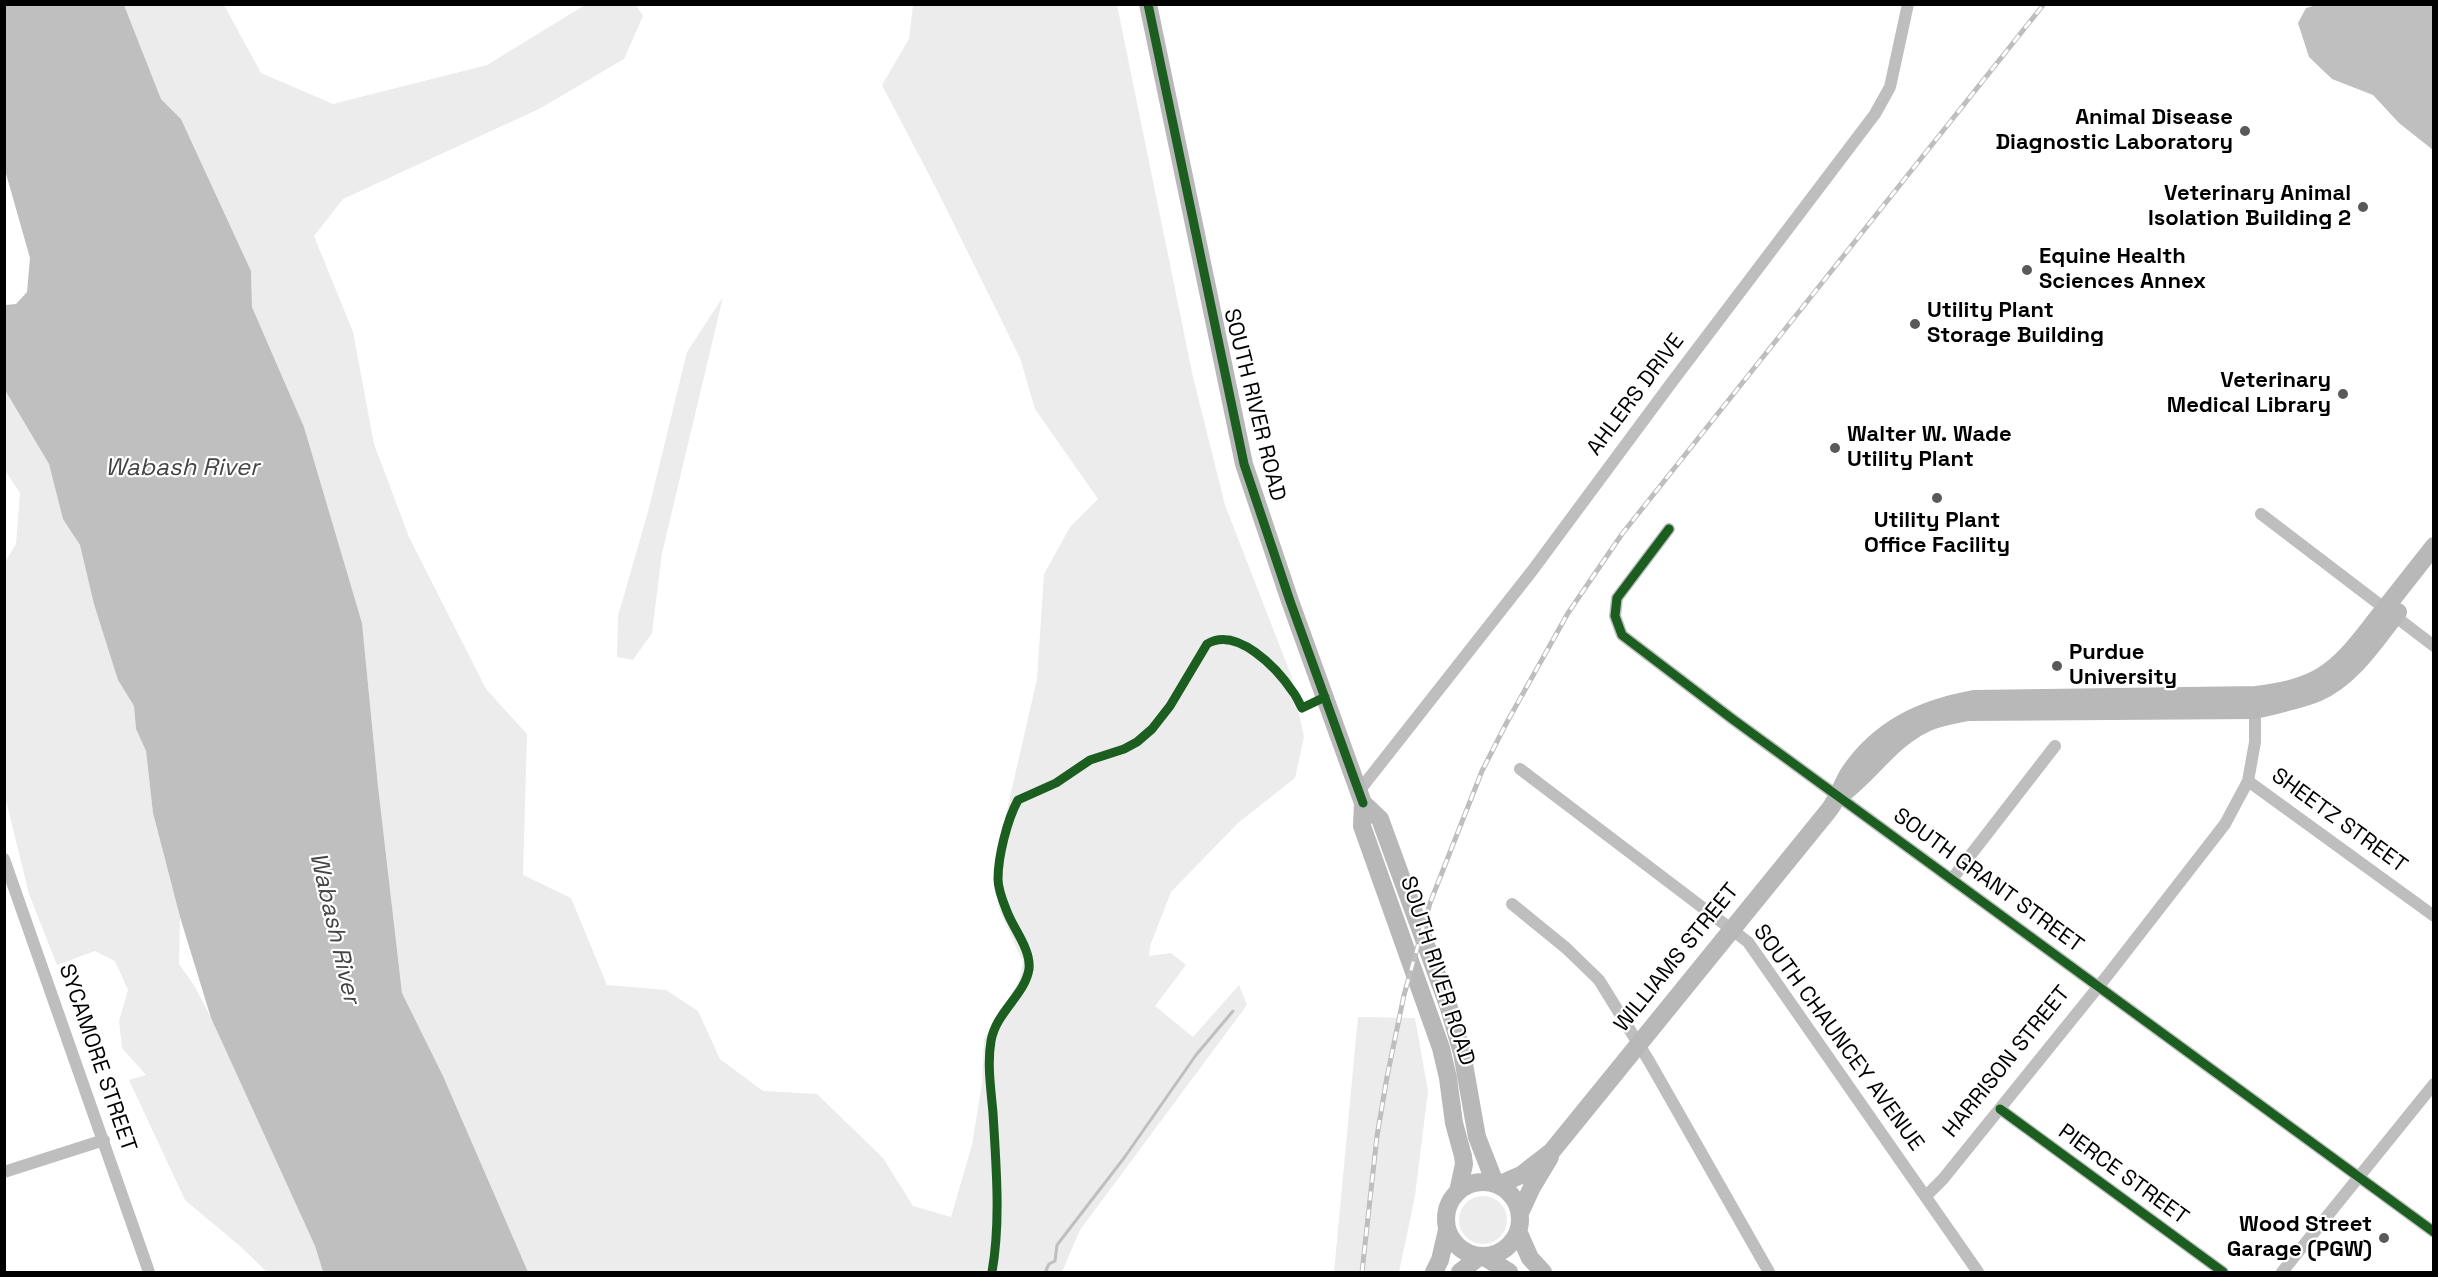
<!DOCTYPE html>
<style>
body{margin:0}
#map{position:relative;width:2438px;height:1277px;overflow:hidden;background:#fff;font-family:"Space Grotesk",sans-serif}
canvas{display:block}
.frame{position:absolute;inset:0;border:6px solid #000;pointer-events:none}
</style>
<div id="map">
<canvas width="2438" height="1277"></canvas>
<div class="frame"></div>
</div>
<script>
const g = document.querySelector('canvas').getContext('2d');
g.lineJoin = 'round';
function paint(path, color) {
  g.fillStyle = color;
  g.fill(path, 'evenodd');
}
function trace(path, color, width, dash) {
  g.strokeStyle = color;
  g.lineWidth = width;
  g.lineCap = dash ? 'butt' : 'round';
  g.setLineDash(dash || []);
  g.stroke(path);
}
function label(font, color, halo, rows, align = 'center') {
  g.font = font + ' "Space Grotesk",sans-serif';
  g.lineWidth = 4.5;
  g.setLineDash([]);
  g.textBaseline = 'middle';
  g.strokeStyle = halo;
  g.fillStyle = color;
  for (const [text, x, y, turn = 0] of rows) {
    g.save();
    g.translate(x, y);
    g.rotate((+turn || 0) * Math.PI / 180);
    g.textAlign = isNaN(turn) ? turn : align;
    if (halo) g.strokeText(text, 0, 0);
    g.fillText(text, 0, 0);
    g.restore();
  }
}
paint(new Path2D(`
 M124 5H224L261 73 333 104 487 65 585 5H636L643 16 624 59 539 109 343 199 314 236 353 332 374 444 409 537 486 689 527 734 523 875 571 898 607 985 666 990 698 1011 720 1059 763 1091 817 1094 883 1158 913 1206 951 1217 972 1145 982 1083 984 1039 1019 981 1023 962 999 909 995 862 1037 679 1044 574 1070 527 1098 499 1035 409 1020 358 938 192 882 85 909 39 913 5H1117L1193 377 1225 505 1291 675 1304 737 1295 778 1238 823 1171 892 1150 946 1149 956 1171 953 1186 965 1155 1006 1193 1037 1239 985 1247 1005 1080 1230 1062 1272H528L443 1076 402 993 378 786 362 623 304 427 252 307 251 271 181 119 161 99Z
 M723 297 662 553 652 633 633 660 617 657 618 616 648 512 687 352Z
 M4 387 49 464 63 517 80 545 118 680 134 706 136 729 146 751 153 813 180 917 179 964 194 985 211 1018 315 1246 323 1272H267L241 1247 185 1200 129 1080 146 1075 122 1048 119 1021 128 990 115 961 95 951 57 965 29 894 4 792 5 562 16 544 20 493 5 470Z
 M1358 1017 1415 1018 1428 1091 1415 1196 1399 1272H1334Z
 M1459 1220a24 24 0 1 1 48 0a24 24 0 1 1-48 0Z`), '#ececec');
paint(new Path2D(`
 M5 4 124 5 161 99 181 119 251 271 252 307 304 427 362 623 378 786 402 993 443 1076 528 1272H323L315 1246 211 1018 180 917 153 813 146 751 136 729 134 706 118 680 94 604 80 545 63 519 49 464 5 390V305L16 304 27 292 30 258 5 170Z
 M2317 5H2433V150L2399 123 2373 95 2332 79 2309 57 2298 23 2306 8Z`), '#bfbfbf');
trace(new Path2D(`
 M1048 1272 1046 1270 1049 1264 1055 1261 1057 1245 1124 1158 1196 1055 1233 1011`), '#bfbfbf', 3);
trace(new Path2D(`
 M2261 514 2434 646
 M1669 529 1617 598 1615 616 1622 635 1731 718 2434 1232
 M1520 769 1748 942 1978 1272
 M2248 781 2434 916
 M1359 791 1532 571 1672 382 1875 114 1890 87 1908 4
 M4 859 149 1272
 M1952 879 2055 746
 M1512 904 1566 948 1599 980 1649 1061 1769 1272
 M2000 1109 2223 1272
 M4 1172 104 1140
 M1926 1196 1943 1179 2107 976 2225 824 2248 781 2255 742V710
 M2282 1272 2434 1084`), '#bebebe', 12);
trace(new Path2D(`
 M1148 4 1244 464 1290 601 1363 803 1362 826 1441 1048 1448 1078 1454 1123 1463 1156 1464 1164 1458 1192
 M1841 795C1871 773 1891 739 1926 723 1938 717 1954 715 1967 712L2255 710C2276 705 2297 701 2317 693 2352 678 2376 640 2398 612
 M1363 803 1380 819 1449 1008 1462 1053 1477 1137 1495 1183
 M1446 1219a37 37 0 1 1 74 0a37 37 0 1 1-74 0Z
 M1498 1185 1521 1175 1552 1151 1829 810C1839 797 1841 786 1849 773 1879 728 1923 708 1974 699L2256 695C2279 692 2302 688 2322 676 2346 661 2362 637 2379 616 2397 593 2415 570 2434 546
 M1520 1213 1532 1187 1550 1157
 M1518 1231 1530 1258 1543 1272
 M1486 1258 1509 1272
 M1434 1272 1440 1260 1447 1230
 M1460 1272 1479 1257`), '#b8b8b8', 18);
const rail = new Path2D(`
 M1362 1272 1377 1136 1387 1077 1404 995 1430 903 1482 771 1507 722 1568 613 1622 534 2044 4`);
trace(rail, '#bebebe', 5);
trace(rail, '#fff', 3, [9]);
trace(new Path2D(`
 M1148 4 1244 464 1290 601 1363 803
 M1669 529 1617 598 1615 616 1622 635 1731 718 2434 1232
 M2000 1109 2223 1272
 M992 1272C1001 1221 996 1165 993 1113 991 1090 987 1064 991 1041 996 1012 1025 995 1029 969 1031 950 1015 931 1008 914 1004 904 998 891 998 879 998 857 1007 820 1018 800L1056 783 1090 760 1124 749 1137 742 1152 729 1170 706 1207 644C1237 626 1277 668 1293 692 1297 697 1299 703 1302 708L1325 697`), '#1b5e20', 9);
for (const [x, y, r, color] of [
 [2245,131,6,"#595959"],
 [2363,207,6,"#595959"],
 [2027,270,6,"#595959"],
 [1915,324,6,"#595959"],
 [2343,394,6,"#595959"],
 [1835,448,6,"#595959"],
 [1937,498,6,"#595959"],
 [2057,666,6,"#595959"],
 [2384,1238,6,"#595959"]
]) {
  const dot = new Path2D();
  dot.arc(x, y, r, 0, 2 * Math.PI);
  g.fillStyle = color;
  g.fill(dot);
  trace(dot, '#fff', 2);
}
label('bold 22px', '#000', '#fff', [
 ["Animal Disease",2233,118],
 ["Diagnostic Laboratory",2233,143],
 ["Veterinary Animal",2351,194],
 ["Isolation Building 2",2351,219],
 ["Equine Health",2039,257,"left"],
 ["Sciences Annex",2039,282,"left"],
 ["Utility Plant",1927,311,"left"],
 ["Storage Building",1927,336,"left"],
 ["Veterinary",2331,381],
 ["Medical Library",2331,406],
 ["Walter W. Wade",1847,435,"left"],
 ["Utility Plant",1847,460,"left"],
 ["Utility Plant",1937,521,"center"],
 ["Office Facility",1937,546,"center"],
 ["Purdue",2069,653,"left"],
 ["University",2069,678,"left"],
 ["Wood Street",2372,1225],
 ["Garage (PGW)",2372,1250]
], 'right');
label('22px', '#000', '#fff', [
 ["AHLERS DRIVE",1636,395,-53],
 ["SOUTH RIVER ROAD",1254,405,76],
 ["SHEETZ STREET",2339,821,36],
 ["SOUTH GRANT STREET",1988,881,36],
 ["WILLIAMS STREET",1677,958,-51],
 ["SOUTH RIVER ROAD",1437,971,72],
 ["SOUTH CHAUNCEY AVENUE",1838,1038,54],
 ["SYCAMORE STREET",97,1058,71],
 ["HARRISON STREET",2007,1062,-51],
 ["PIERCE STREET",2123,1175,36]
]);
label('italic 24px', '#444', '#fff', [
 ["Wabash River",182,468],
 ["Wabash River",334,928,77]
]);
</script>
